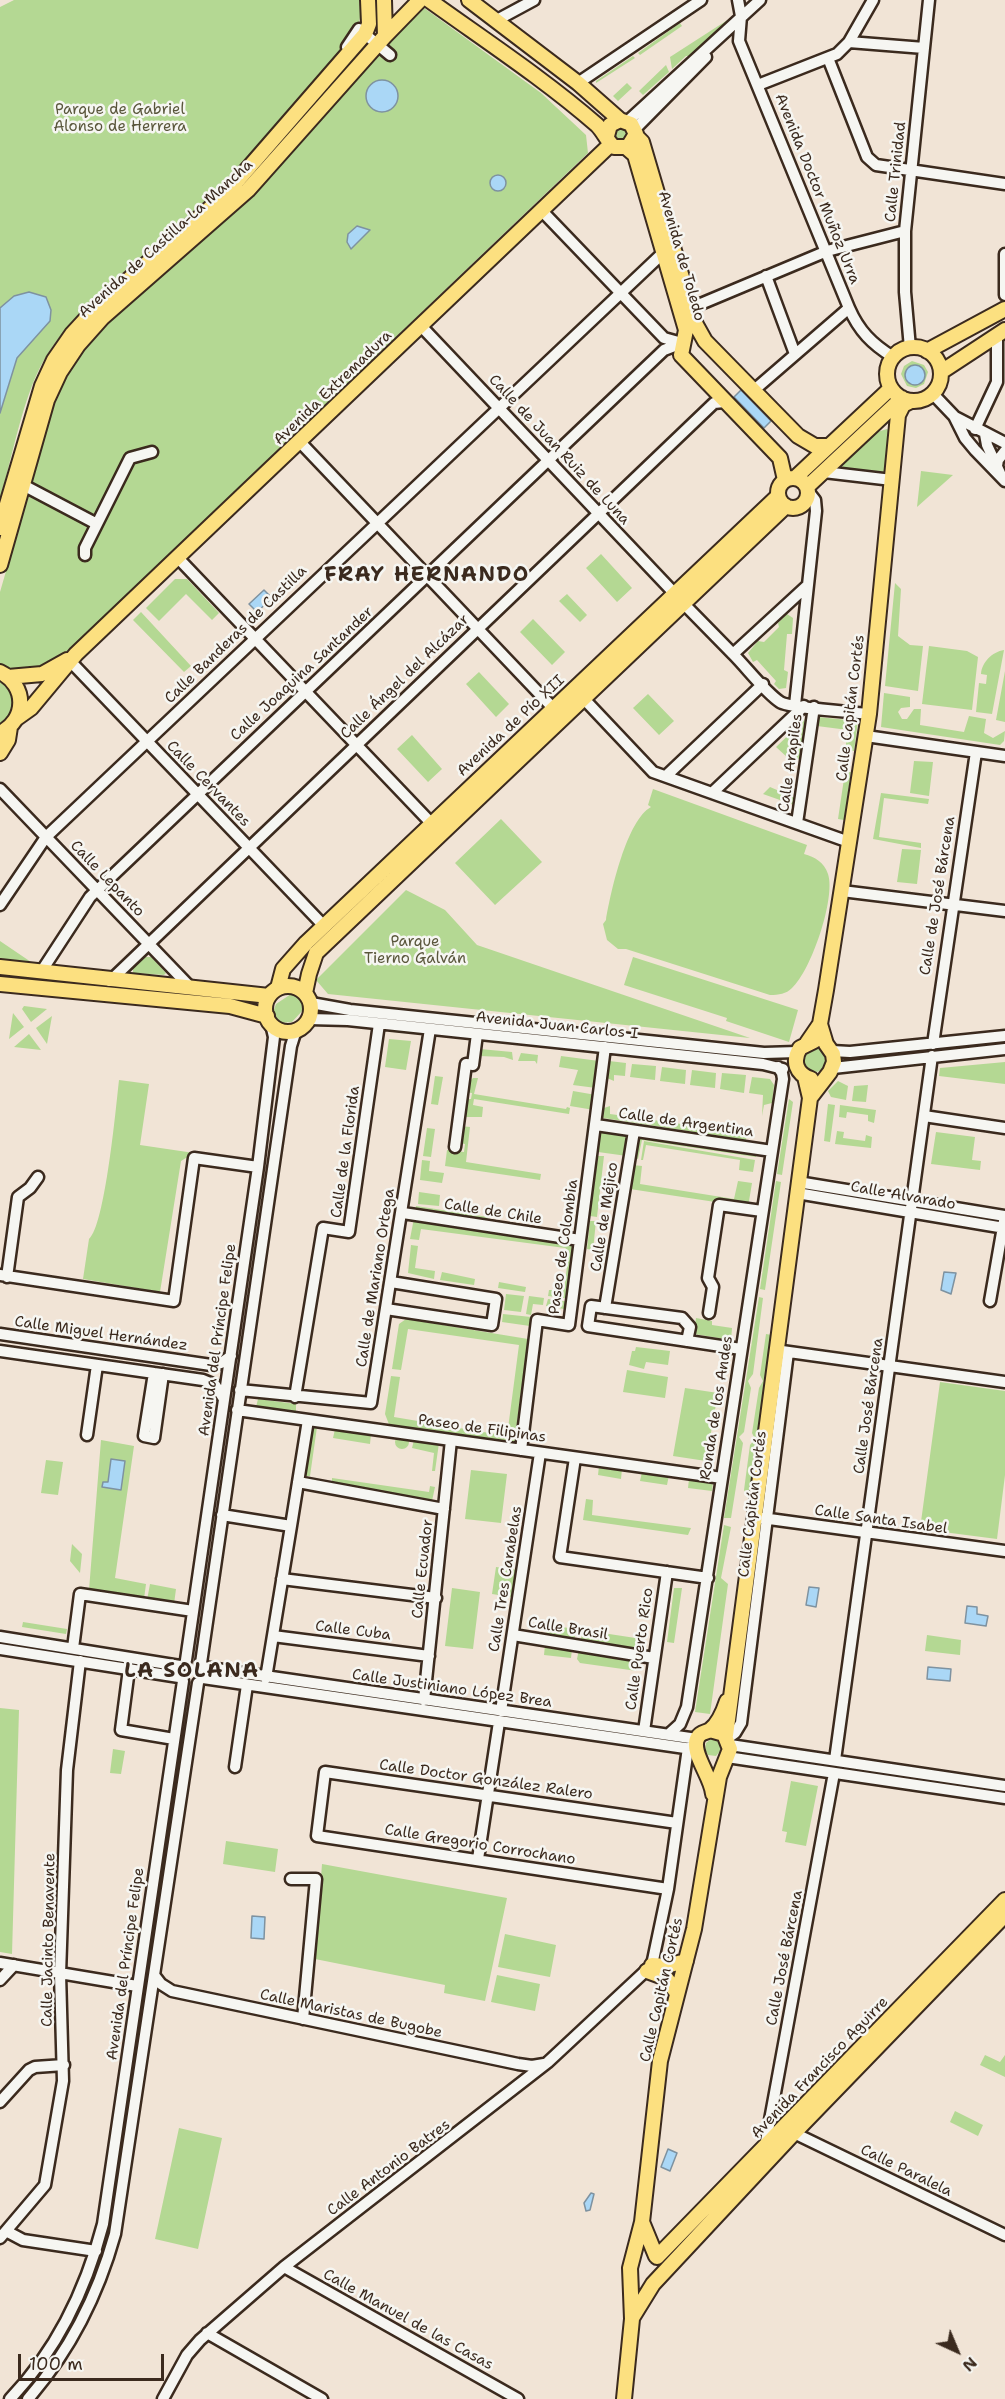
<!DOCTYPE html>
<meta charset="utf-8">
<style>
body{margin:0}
#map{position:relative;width:1005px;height:2399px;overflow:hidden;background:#f1e4d6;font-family:"Shantell Sans",sans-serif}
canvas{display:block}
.north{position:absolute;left:927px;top:2321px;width:60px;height:60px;-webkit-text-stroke:4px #f6f6f2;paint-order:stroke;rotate:136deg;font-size:16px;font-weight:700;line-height:24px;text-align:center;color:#3b2a1e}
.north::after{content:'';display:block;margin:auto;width:21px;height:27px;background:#3b2a1e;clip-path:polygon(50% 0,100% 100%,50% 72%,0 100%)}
.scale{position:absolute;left:18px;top:2354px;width:146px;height:27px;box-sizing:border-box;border:3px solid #3b2a1e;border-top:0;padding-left:8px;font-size:18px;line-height:21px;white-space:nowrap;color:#3b2a1e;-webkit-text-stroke:4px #f6f6f2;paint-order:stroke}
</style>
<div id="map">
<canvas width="1005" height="2399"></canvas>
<div class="north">N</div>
<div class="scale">100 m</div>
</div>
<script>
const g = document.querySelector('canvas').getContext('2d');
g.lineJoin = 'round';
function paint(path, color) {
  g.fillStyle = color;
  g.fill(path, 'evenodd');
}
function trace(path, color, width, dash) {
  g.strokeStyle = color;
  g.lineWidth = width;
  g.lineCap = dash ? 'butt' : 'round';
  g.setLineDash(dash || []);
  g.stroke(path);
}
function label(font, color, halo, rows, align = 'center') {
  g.font = font + ' "Shantell Sans",sans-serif';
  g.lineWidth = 5;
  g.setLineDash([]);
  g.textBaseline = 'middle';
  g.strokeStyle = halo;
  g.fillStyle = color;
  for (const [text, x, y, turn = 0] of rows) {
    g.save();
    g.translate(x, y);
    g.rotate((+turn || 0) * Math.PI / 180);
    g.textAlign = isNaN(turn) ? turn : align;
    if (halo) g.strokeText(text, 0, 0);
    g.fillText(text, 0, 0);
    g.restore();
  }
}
paint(new Path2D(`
 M14 0H359C369 33 330 65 310 87 271 131 233 177 189 217 140 261 78 302 44 360 22 399 13 455 0 499V7Z
 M420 5 541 93 586 135 588 153 53 665C39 674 14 674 0 664V592L56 398C60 389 83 350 83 346L252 196ZM497 175 506 180 505 188 490 185 491 180Z
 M729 19 692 56H686L672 69 670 57Z
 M680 23 682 26 640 55 638 53Z
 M633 56 635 58 596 83V81Z
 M666 65 669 72 643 95 639 91Z
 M627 83 632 88 618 101 613 96Z
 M616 127H627L630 137 621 143 614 138Z
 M912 361 924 365 928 372 924 384 916 388 907 386 901 374 904 366ZM911 366H918L924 373 906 379 905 371Z
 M887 429 891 432 888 475 843 469 842 465 877 432Z
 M921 471 953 475 917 507Z
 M601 554 632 588 617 602 586 568Z
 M175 579H187L219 613 212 620 186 594 159 621 146 608Z
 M895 583 901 589 898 636 910 645 923 646 918 691 885 686Z
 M567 594 587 615 580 622 559 601Z
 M141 612 191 666 184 672 133 620Z
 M787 614 793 618 792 634H787L784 670 788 672 786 688 779 689 774 684 776 681 757 660 753 662 748 653 758 641 764 642 779 627 778 623Z
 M533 619 565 652 552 665 520 632Z
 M929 646 967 651 978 657 972 710 922 704Z
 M1004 650 992 714 976 712 979 683 986 684 987 675 981 674C982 662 992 652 1004 650Z
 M1005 671V722L996 720Z
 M479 672 509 704 496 717 466 684Z
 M0 679C14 686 14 699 13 713L0 727Z
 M884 693 910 697V707L901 708 898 712 902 719H907L914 709H921L920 725 964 732 969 716 986 719 984 733 993 738 1005 731 1004 741 1000 745 881 727Z
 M648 694 674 721 659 735 633 708Z
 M818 717 858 721 854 751H845L848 730 817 726Z
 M805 719 800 759 788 758 776 747Z
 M412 735 442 769 428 782 397 749Z
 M914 761 933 762 929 796 910 793Z
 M845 772H851L844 820 838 819Z
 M770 787 798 799 794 805 763 794Z
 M653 789 807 845 804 854C815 857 824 862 828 874 836 898 811 971 792 988 786 994 779 995 770 995L626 949H618L607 940 603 924 606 920C611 890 627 820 651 807L648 805Z
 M881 793 929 799 928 804 884 798 879 837 921 843V848L873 839Z
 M501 819 542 862 495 905 455 863Z
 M902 849 921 850 917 884 897 882Z
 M406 890 445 910 477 945 750 1038 328 994 316 980Z
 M0 941 31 962H15L0 958Z
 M143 957H151L166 973 164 975 133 973V967Z
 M633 957 798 1010 789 1042 726 1021 727 1018 624 985Z
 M291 994 302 998 304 1009 292 1022 277 1023 272 1015 276 1004Z
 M24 1006 47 1009 31 1022 22 1009Z
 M13 1013 24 1027 9 1039Z
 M52 1016 47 1044 36 1028Z
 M29 1034 41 1050 14 1047Z
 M389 1039 411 1041 406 1070 385 1067Z
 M803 1060a12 12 0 1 1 24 0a12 12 0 1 1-24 0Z
 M480 1049 512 1052 513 1060 504 1057 479 1056 477 1070 475 1069Z
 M521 1053 538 1055 537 1064 535 1061H518Z
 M561 1056 599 1061 596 1088 573 1085 578 1070 559 1067Z
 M609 1061 626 1063 625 1076 614 1075V1081L607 1078Z
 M1005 1062V1084L939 1076 940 1068Z
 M632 1064 656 1066 655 1080 630 1077Z
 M662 1067 686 1070 685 1084 660 1081Z
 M692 1070 716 1073 715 1088 690 1085Z
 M722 1073 746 1075 744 1093 720 1089Z
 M435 1076 443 1077 438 1105 431 1104Z
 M752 1077 770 1079 774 1085 772 1103 764 1105 762 1116 763 1095 749 1093Z
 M473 1078H478L474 1094 566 1109 567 1107 570 1108 569 1114 474 1099 473 1105 483 1107 482 1117H461L463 1099H471L472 1093 464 1092 466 1080H471Z
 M119 1080 149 1084 140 1145 194 1153 181 1161 160 1292 83 1279 89 1239C105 1226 116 1107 119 1080Z
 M838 1081 848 1086 846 1100 831 1097 828 1091Z
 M868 1085 866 1102 852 1101 854 1086Z
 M573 1091 596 1095 594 1110 570 1106Z
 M789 1099 793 1102 782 1175 777 1174Z
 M828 1104 835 1105 830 1142 824 1141Z
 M840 1105 876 1110 874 1123 868 1121V1115L847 1112 846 1118 839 1117Z
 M610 1106V1114L747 1133 746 1140 603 1118 604 1108Z
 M460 1126 470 1127 466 1162 541 1174 540 1180 445 1166 447 1150 464 1152 465 1144 458 1143Z
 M427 1128 435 1129 431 1157 423 1156Z
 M601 1128 630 1132 627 1156 598 1152Z
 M837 1131 844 1132 843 1138 865 1141 866 1135 872 1137 871 1148 835 1144Z
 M936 1132 975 1137 972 1160 981 1161 980 1170 931 1164Z
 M637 1133 757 1152 756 1157 642 1140 638 1159 634 1158Z
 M644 1141 755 1160 753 1172 739 1170 740 1160 646 1145 643 1160H641Z
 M598 1156H604L597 1217 590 1216Z
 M422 1160 430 1161 429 1171 444 1173 442 1183 420 1180Z
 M633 1165 642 1166 640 1184 734 1199 738 1181 752 1183 748 1207 630 1189Z
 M776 1181 781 1182 765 1290 760 1289Z
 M419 1192 440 1195 439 1206 418 1204Z
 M416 1206 488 1217 487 1223 415 1213Z
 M414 1218 578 1242 571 1299 548 1296 549 1290H564L569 1251 565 1248 421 1229 419 1240 410 1239Z
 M590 1221H596L593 1250 587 1249Z
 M411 1245 418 1246 415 1268 435 1271 434 1279 408 1273Z
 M442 1272 475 1279 474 1285 440 1280Z
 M499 1282 526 1287 525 1292 498 1288Z
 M506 1294 524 1296 521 1312 504 1310Z
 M529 1296 544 1298 543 1305 533 1304 531 1315 526 1314Z
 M759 1297 763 1298 753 1374 748 1381 751 1388 744 1432 739 1437 743 1443 731 1518H724Z
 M548 1299 571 1302 570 1310 546 1306Z
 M503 1314 531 1317 530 1326 502 1322Z
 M696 1318 712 1321V1325L732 1328 731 1340 694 1334Z
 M406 1319 528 1339 514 1445 390 1427 385 1414 391 1376 400 1377 394 1417 507 1436 519 1345 408 1329 401 1370 392 1369 399 1324Z
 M766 1334 772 1335 750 1494H746L744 1490 750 1445 755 1439 752 1433 759 1388 763 1381 760 1375Z
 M636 1347 670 1351 668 1365 646 1362 644 1369 629 1365 632 1351H635Z
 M627 1370 668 1377 665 1398 623 1392Z
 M940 1382 1005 1391V1475L997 1539 920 1529Z
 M685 1388 718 1393 706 1461 673 1456Z
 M258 1399 296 1404V1412L256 1407Z
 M311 1426 317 1427 310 1476H303Z
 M335 1429 371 1434 370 1444 333 1438Z
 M395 1442a7 7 0 1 1 14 0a7 7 0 1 1-14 0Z
 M101 1440 134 1446 115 1578 146 1584 144 1599 89 1590Z
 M414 1440 439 1443 435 1471H432L434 1453 412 1448Z
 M46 1460 63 1462 58 1495 41 1493Z
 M599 1466 622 1469 621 1479 598 1475Z
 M471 1470 507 1474 501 1523 465 1519Z
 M642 1472 669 1475 667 1485 640 1481Z
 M332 1478 429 1492 430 1486 435 1487 432 1501 332 1484Z
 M689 1479 713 1482 712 1491 688 1488Z
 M586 1499 593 1500 592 1515 691 1528 688 1535 583 1520Z
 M724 1525 731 1527 721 1578 728 1584 710 1714 695 1712Z
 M72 1544 82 1554 80 1573 70 1561Z
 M496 1567 517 1570 512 1597 492 1594Z
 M150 1584 176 1589 174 1604 147 1600Z
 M452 1588 480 1592 473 1649 445 1646Z
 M674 1588H682L674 1643 667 1642Z
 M23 1622 67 1629 66 1634 22 1627Z
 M548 1625 576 1629 574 1642 546 1635Z
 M583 1630 642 1639 640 1651 580 1643Z
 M927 1635 961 1640 960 1655 925 1651Z
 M545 1645 572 1649 571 1658 544 1655Z
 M579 1649 639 1660 637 1671 580 1663 577 1659Z
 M0 1708 19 1710 12 1954 0 1952Z
 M711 1739 717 1740 721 1745 720 1751 716 1756 708 1755 705 1750 706 1743Z
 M113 1749 125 1751 121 1774 110 1773Z
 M791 1781 818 1786 806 1846 785 1842 787 1832 782 1831Z
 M226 1841 278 1849 275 1872 223 1864Z
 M322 1864 507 1898 485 2001 444 1993 445 1985 315 1959Z
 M505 1934 556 1945 550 1977 498 1967Z
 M497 1975 540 1984 535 2011 491 2002Z
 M985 2055 1000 2062 1005 2055V2077L980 2065Z
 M955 2111 983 2125 978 2136 950 2122Z
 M179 2128 222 2138 198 2249 155 2239Z`), '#b4d893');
const water = new Path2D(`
 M366 96a16 16 0 1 1 32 0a16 16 0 1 1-32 0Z
 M490 183a8 8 0 1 1 16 0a8 8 0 1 1-16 0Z
 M357 226 370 230 351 249 347 242 348 234Z
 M29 292 46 297 51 310 50 321 17 358 0 413V308L14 296Z
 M905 375a10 10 0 1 1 20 0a10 10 0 1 1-20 0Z
 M741 390 771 421 764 428 734 397Z
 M264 590 272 598 257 612 249 604Z
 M944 1272 956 1273 951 1294 941 1290Z
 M111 1459 125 1461 121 1490 102 1487 103 1482H108Z
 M809 1587 819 1588 816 1607 806 1605Z
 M967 1606 977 1607V1614L988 1616 986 1626 965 1623Z
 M928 1667 951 1669 950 1681 927 1679Z
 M252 1916 265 1917 264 1939 251 1938Z
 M668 2149 677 2153 670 2171 661 2167Z
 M591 2193 594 2194 590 2210 586 2211 584 2203Z`);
paint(water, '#aad7f6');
trace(water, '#7e92a0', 1.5);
const minor = new Path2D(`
 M738 0 741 16 739 41 849 308C859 331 872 344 893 357
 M497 20 534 0
 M849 42 924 48
 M347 47 359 29 390 55
 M828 58 867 157 876 165 1005 184
 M578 83 701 0
 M758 85 837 54 849 42 873 0
 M628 121 760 0
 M635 129 706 57
 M542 211 664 338 682 343
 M1005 254V295
 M766 276 795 354
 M691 308 827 251 905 231
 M421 326 675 594
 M910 348 905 292V231L929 0
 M753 391 849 308
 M933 394 954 416 965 438 975 450 1005 481
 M955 417 1005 443
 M975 429 997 382V337
 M985 434 987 445 1000 473
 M300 442 554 709
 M997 466 998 460 1005 451
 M824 472 892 480
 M23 485 97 524
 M85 555V548L130 458 152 452
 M178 558 432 824
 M808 585 816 511 815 500 808 491
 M684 604 733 654
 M71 662 324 926
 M584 699 653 772 849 842
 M795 705 808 585 733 654C747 668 765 692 780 702 789 708 853 712 869 714
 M866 736 1005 756
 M666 776 763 684
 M0 789 192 989
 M712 793 804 706
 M797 823 814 707
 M842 891 1005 911
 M0 905 46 837 664 252
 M41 972 90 897 664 350 682 343
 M110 981 714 403 724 402
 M311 1003 350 1010 764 1053 797 1052
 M309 1019 348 1020 763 1064 783 1069
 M933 1044 976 752
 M832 1051 850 1052 1005 1036
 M833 1068 1005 1049
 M924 1116 1005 1128
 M596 1125 772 1151
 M455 1147 466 1064 473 1065 477 1034
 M798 1182 1005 1216
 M797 1193 1005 1228
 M403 1213 580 1240
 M0 1275 174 1301 194 1158 258 1167
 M7 1277 18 1197 30 1188 38 1177
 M990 1301 1004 1221
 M605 1308 634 1131
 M386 1309 492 1325 496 1299 391 1282
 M709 1313 713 1287 708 1278 719 1205 762 1211
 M0 1334 211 1365 221 1363 231 1356
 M687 1341 690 1327 682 1318 591 1306 588 1326 741 1349
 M0 1351 203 1380 215 1385 224 1399
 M782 1351 1005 1382
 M154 1373 144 1436 154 1438 163 1374
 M240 1390 371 1403 430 1029
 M295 1397 323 1228 349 1232 379 1024
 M237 1410 722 1478
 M87 1435 97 1365
 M521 1450 537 1320 569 1325 605 1047
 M575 1458 560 1557 708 1578
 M298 1482 444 1509
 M222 1515 291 1526 266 1678
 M762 1518 1005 1551
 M291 1526 308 1420
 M282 1579 436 1598
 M513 1635 654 1658
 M273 1636 429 1656
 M0 1637 180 1666
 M73 1648 80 1594 193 1611
 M0 1649 179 1677
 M186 1660 258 1167 274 1037 271 1024
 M201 1663 291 1046 296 1030
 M203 1667 697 1739
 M129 1669 121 1730 174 1739
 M203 1678 692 1749
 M424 1700 451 1440
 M501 1711 540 1453
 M644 1731 667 1572
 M669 1734 680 1724 687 1707 783 1079 782 1073 778 1067
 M728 1738 735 1733 741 1723 788 1352
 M730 1745 1005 1786
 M727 1757 1005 1798
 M835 1760 932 1056
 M235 1767 247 1685
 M478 1859 499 1722
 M291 1879H316L303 2019
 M668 1889 317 1836 325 1772 677 1823
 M0 1963 137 1986
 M154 1975 161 1984 172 1991 518 2064 532 2066 544 2064
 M0 1980 14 1965
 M0 2102 29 2070 35 2067 64 2065
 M794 2133 1005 2235
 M765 2147 834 1773
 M6 2231 23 2240 96 2251
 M0 2238 45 2185 63 2081 60 1974 67 1770 80 1661
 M284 2267 518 2399
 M207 2333 322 2399
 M10 2399C57 2350 86 2289 103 2224L183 1681
 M28 2399C70 2351 98 2295 115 2234L198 1683
 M163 2399 187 2355 200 2340 284 2267 548 2062 652 1965 668 1889 688 1748`);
const major = new Path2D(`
 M429 0C486 41 544 79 597 125 604 132 607 141 614 147H628L636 134 631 124 620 120 610 125 607 136
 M469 0 578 83 620 120
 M385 36 420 0
 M636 136 642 142 696 325 705 341 798 436 815 446H829
 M627 148 635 155 686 330 681 355 780 458 785 480
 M887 374a27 27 0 1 1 54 0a27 27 0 1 1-54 0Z
 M927 351 1005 309
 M941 372 1005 330
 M795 478 891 388
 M778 493a15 15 0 1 1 30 0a15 15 0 1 1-30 0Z
 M807 487 902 398
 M0 528 42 386 54 360 72 334 95 309 225 195 365 34 369 24 368 0
 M0 565 47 400 60 372 78 345 102 318 248 190 385 36 384 0
 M0 672C27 685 27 720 0 733
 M8 677 42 674 67 660
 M17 718 31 708 76 654 611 144
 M0 753 8 740 10 727
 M0 967 269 996
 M0 984 230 1006 267 1016
 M265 1009a23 23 0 1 1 46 0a23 23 0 1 1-46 0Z
 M278 988 283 969 306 943 778 496
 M305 993 309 974 316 953 786 506
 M807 1043 820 1024 826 990 869 714 898 415 903 405 911 401
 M811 1079C796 1074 792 1061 800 1048L814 1041
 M810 1098 830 1072 834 1062 833 1054 826 1044 820 1024
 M726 1735 810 1098 805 1077
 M713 1794C712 1777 689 1751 698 1737 701 1732 705 1733 710 1730 718 1724 724 1710 727 1701
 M652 1965 666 1966 686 1961
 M647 1971 666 1978 677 1993
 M642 2222 656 2256
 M657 2257 1005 1900
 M632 2318 653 2284 794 2133 1005 1915
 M624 2399 632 2319 630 2268 642 2222 660 2061 694 1929 719 1777 730 1749 724 1734 710 1730`);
trace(minor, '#3b2a1e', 15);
trace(major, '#3b2a1e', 18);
trace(minor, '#f6f6f2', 10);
trace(major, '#fce080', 14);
label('15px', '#59563b', '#f6f6f2', [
 ["Parque de Gabriel",120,110],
 ["Alonso de Herrera",120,127],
 ["Parque",415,942],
 ["Tierno Galván",415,959]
]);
label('15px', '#3b2a1e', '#f6f6f2', [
 ["Calle Trinidad",896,172,-84],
 ["Avenida Doctor Muñoz Urra",817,189,68],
 ["Avenida de Castilla-La Mancha",166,239,-42],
 ["Avenida de Toledo",681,256,74],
 ["Avenida Extremadura",333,388,-44],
 ["Calle de Juan Ruiz de Luna",559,450,47],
 ["Calle Banderas de Castilla",236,635,-44],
 ["Calle Joaquina Santander",302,674,-43],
 ["Calle Ángel del Alcázar",405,677,-44],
 ["Calle Capitán Cortés",851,708,-83],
 ["Avenida de Pío XII",511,726,-43],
 ["Calle Arapiles",791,763,-82],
 ["Calle Cervantes",208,784,46],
 ["Calle Lepanto",107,879,46],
 ["Calle de José Bárcena",938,896,-81],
 ["Avenida Juan Carlos I",557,1026,6],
 ["Calle de Argentina",686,1123,8],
 ["Calle de la Florida",346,1152,-82],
 ["Calle Alvarado",903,1196,10],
 ["Calle de Chile",493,1212,9],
 ["Calle de Méjico",605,1217,-81],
 ["Paseo de Colombia",564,1247,-82],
 ["Calle de Mariano Ortega",376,1278,-81],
 ["Calle Miguel Hernández",101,1334,8],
 ["Avenida del Príncipe Felipe",218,1340,-82],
 ["Calle José Bárcena",869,1406,-82],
 ["Ronda de los Andes",717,1408,-81],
 ["Paseo de Filipinas",482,1429,8],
 ["Calle Capitán Cortés",753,1504,-83],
 ["Calle Santa Isabel",881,1520,8],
 ["Calle Ecuador",423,1569,-84],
 ["Calle Tres Carabelas",506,1579,-81],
 ["Calle Brasil",568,1629,9],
 ["Calle Cuba",353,1631,7],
 ["Calle Puerto Rico",640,1649,-82],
 ["Calle Justiniano López Brea",452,1689,8],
 ["Calle Doctor González Ralero",486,1780,8],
 ["Calle Gregorio Corrochano",480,1845,9],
 ["Calle Jacinto Benavente",49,1940,-89],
 ["Calle José Bárcena",785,1958,-79],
 ["Avenida del Príncipe Felipe",126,1964,-82],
 ["Calle Capitán Cortés",662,1990,-77],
 ["Calle Maristas de Bugobe",351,2014,12],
 ["Avenida Francisco Aguirre",820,2068,-46],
 ["Calle Antonio Batres",389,2168,-37],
 ["Calle Paralela",906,2171,26],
 ["Calle Manuel de las Casas",408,2320,29]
]);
g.letterSpacing = '1.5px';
label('bold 21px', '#3b2a1e', '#f6f6f2', [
 ["FRAY HERNANDO",427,576],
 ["LA SOLANA",192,1672]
]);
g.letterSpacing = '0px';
</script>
